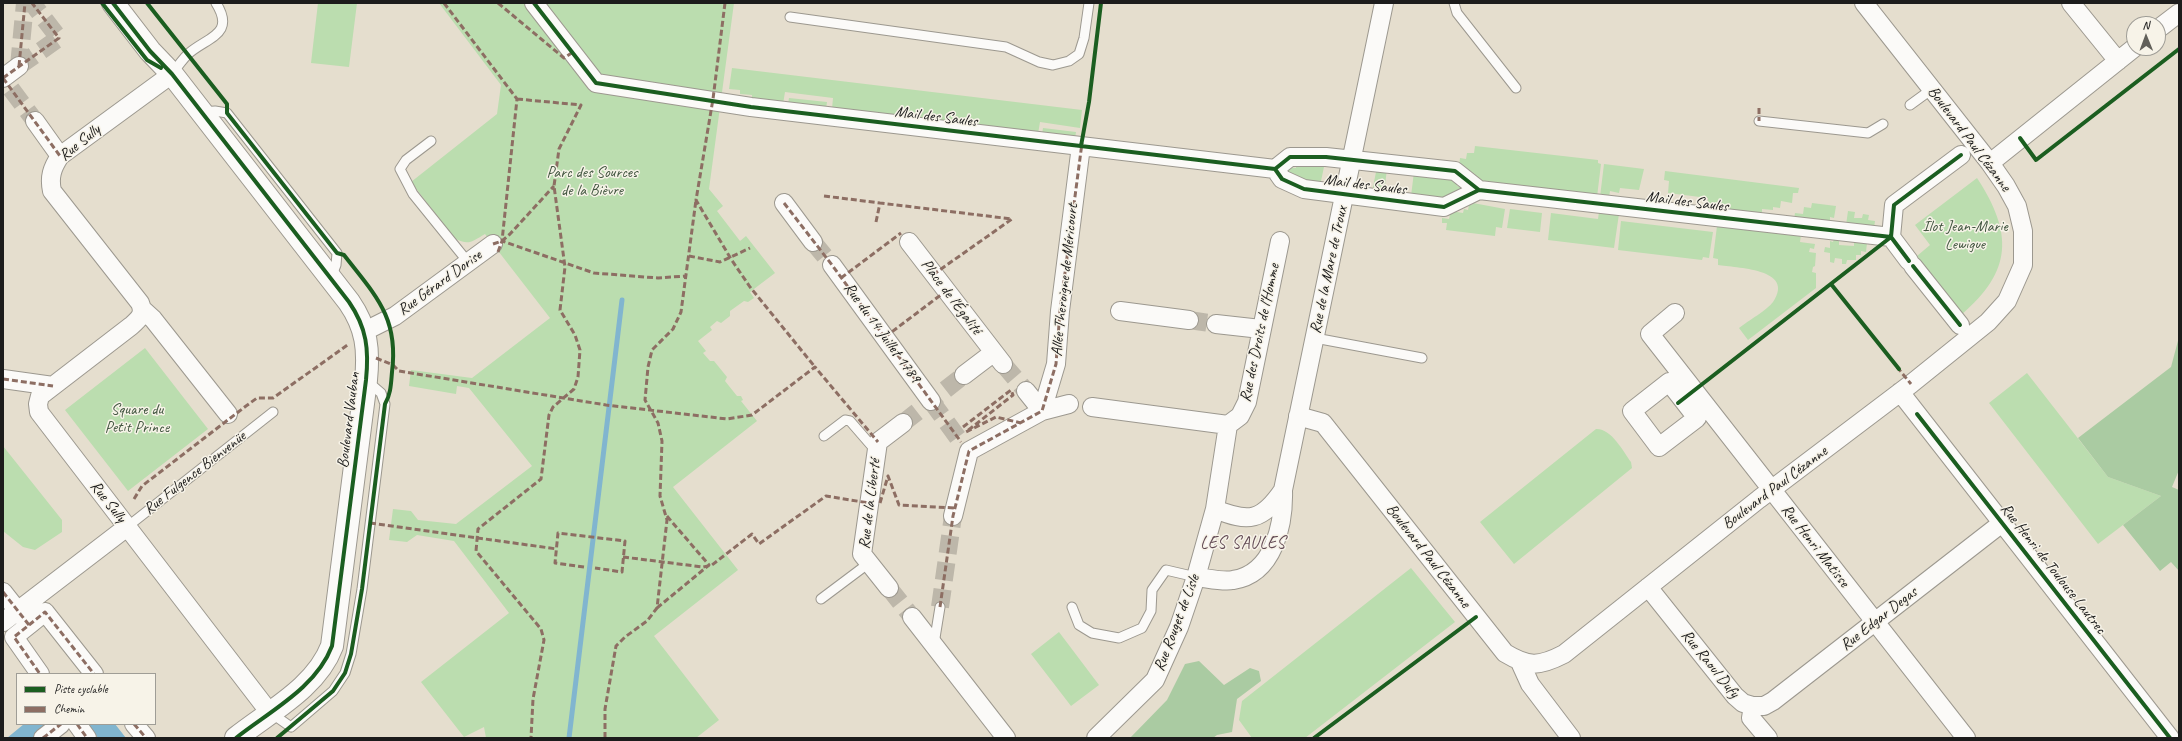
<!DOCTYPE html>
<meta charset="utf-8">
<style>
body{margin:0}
#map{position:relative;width:2182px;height:741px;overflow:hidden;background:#e5dece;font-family:Caveat,sans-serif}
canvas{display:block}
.frame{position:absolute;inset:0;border:4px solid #1c1c1c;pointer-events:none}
.legend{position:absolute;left:16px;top:673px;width:140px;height:52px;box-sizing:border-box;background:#f7f3e8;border:1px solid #9f9d96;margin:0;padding:5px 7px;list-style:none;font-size:12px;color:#1c1c1c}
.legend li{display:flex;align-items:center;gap:8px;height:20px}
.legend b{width:20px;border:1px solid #9f9d96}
.north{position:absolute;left:2126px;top:16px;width:40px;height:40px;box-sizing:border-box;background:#f7f3e8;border:1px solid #9f9d96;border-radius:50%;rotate:359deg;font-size:11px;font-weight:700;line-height:16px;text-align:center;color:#1c1c1c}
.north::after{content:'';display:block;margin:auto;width:14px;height:18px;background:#62605a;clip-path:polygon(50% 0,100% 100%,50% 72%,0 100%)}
</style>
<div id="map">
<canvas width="2182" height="741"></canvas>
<div class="frame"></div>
<ul class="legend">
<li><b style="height:5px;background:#1b5e20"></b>Piste cyclable</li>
<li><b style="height:5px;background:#8d6e63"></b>Chemin</li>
</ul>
<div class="north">N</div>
</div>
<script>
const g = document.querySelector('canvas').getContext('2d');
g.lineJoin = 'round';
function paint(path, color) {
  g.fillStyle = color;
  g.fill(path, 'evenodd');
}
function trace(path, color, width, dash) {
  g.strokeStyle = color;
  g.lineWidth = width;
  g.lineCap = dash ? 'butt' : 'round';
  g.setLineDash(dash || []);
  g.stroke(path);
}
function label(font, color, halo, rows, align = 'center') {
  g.font = font + ' Caveat,sans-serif';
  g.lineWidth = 3;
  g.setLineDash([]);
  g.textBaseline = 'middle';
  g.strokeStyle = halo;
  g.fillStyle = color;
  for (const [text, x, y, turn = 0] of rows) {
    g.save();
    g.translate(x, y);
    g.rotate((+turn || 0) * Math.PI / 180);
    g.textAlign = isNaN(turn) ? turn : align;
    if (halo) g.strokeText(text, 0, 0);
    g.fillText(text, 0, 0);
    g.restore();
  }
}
paint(new Path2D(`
 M318 3H357L349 67 311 63Z
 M439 3H734L709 189 723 206 717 211 740 241 746 236 775 273 750 292 754 298 748 302 744 301 730 311V316L721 323 717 321 710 327 712 330 698 341 706 351 703 353 710 361H714L727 377 725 381 737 396H741L743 400 741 401 757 421 673 487 738 570 654 636 719 720 696 738H486L484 727 464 737 421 682 509 613 454 541 417 535 407 542 389 540 393 509 411 511 418 520 456 524 532 466 469 388 457 386 456 394 409 386 411 370 472 378 550 318 485 234C471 242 469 246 454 238L411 182 497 114 501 85Z
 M732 68 1082 110 1080 128 1040 122 1038 134 832 109 833 98 785 92 783 104 752 100V95L740 94V90L729 89Z
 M789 98 827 102 826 109 788 104Z
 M1043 128 1076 132 1075 138 1042 134Z
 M1475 146 1598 160V163L1601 164 1597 197 1481 182V180L1474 179 1475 174 1459 167 1460 158 1466 159 1467 153H1474Z
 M1325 162 1320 186 1289 176 1284 167 1296 168V165Z
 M1604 164 1644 169 1639 190 1620 188 1619 193 1610 191 1609 198 1600 197Z
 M1377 167 1387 169 1384 193 1372 192Z
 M1665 171 1799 188 1798 193H1793L1792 203 1781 201 1780 208 1773 207V210L1762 209V216L1707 209 1708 198 1668 193 1669 181 1664 180Z
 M1414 172 1453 177 1452 181 1457 182V186L1461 187 1460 194 1452 193 1451 198 1446 200 1411 196Z
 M1977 178C2013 233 2013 271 1961 315L1917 256 1930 245 1915 225Z
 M1473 203 1505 209 1502 228 1496 227 1495 236 1446 230 1447 223H1442V218L1449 219 1451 211 1463 213 1464 209 1468 210 1469 205H1472Z
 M1812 203 1836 206 1834 218 1830 217V223L1794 219 1795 213 1803 214 1804 207 1811 208Z
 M1510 209 1542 213 1540 232 1507 228Z
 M1848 211 1855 212 1854 218H1862L1863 214 1869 215 1868 220 1875 221 1874 228 1846 225Z
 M1599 212 1619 214 1614 248 1548 240 1551 213 1598 219Z
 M1621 221 1713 232 1709 258 1703 257 1702 260 1618 250Z
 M1717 226 1801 235 1800 242 1815 244 1814 249 1810 248 1809 252 1816 253 1815 266 1813 267 1812 272 1816 273V288L1748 340 1739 328C1748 321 1767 310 1773 302 1796 268 1735 268 1718 265V259L1713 258Z
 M1834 239 1839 240V245L1854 246V242L1867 243 1866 252 1861 251V255H1856V260H1847L1846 264H1842V259L1835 258 1834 263 1830 262V253L1824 252 1825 247 1830 248V241L1833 242Z
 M145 348 208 429 128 491 65 410Z
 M2027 373 2108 477 2161 496 2098 544 1989 403Z
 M1596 429C1611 428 1623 451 1631 462L1632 468 1514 564 1480 522Z
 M3 446 62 520V532L35 550 23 547 3 531Z
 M1411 568 1455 622 1305 738H1252L1239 720 1242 701Z
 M1059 632 1099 685 1071 706 1031 654Z`), '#bbddaf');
paint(new Path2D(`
 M2179 337V470L2172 487 2179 490V571L2171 562 2160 571 2123 525 2161 496 2108 477 2078 438 2171 367Z
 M1199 661 1224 685 1250 668 1259 671 1261 681 1237 699 1232 732 1217 735 1213 738H1130L1167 700 1185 664Z`), '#aacba2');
paint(new Path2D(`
 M24 724H57L39 738H7Z
 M88 724H115L126 738H98Z`), '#81b5cf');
trace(new Path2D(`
 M569 738 622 300`), '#81b5cf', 5);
trace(new Path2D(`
 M19 66 59 38 32 3
 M19 66 25 3
 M11 89 35 121
 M813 242 832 265
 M1189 320 1216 324
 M1003 364 1026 391
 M931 401 961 442
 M903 423 964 375
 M889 588 912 617
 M940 607 953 516`), '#bdb7aa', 18, [18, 9]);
const lane = new Path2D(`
 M1454 3 1457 13 1516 88
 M790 17 1006 47 1039 62 1053 65 1069 61 1079 54 1084 38 1089 3
 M172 74C177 67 182 60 188 54 207 37 236 35 216 3
 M1910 105 1932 89
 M202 112 215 111 227 113 337 253 336 265 331 278
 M1759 121 1868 133 1883 124
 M431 141 406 160 400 169 413 194 468 262
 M1315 338 1422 358
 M824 436 845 420 850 421 876 451
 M127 527 273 412
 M821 599 869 563
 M1072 607 1079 625 1092 633 1119 638 1142 628 1151 611 1152 590 1166 570 1196 577
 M934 644 940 607
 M271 713 291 727 333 691 345 673 351 654 362 589 385 404 381 393 367 381`);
const street = new Path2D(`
 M534 3 596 83 751 107 1275 169 1282 179 1304 189 1444 207 1479 190
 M2071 3 2118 61
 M2158 29 2179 13
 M172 74 60 156C52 168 49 177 52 191L140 303C145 314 139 319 131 326L40 396 38 404 39 412 270 713
 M3 78 19 66
 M35 121 60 156
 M1990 163 2134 48
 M1275 169 1290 157H1326L1455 171 1479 190 1891 237
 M784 203 813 242
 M909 242 1003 364
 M1909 261 1891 237 1894 205 1961 155
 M832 265 931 401
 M1913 266 1960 325
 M142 309 153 319 228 414
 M1120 311 1189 320
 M1675 313 1650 334 1966 738
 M1216 324 1261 329
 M365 331 395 316 493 244
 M964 375 993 353
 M3 379 53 386
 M1669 382 1697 418 1659 447 1632 411Z
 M1026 391 1042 411
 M1900 392 2170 738
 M1092 407 1228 425 1240 416 1247 402 1280 241
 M1042 411 1056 364 1060 311 1081 146
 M1298 416 1323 423 1505 653C1528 667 1539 667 1564 654L1759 499 1911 384 1988 322 2007 301 2023 265V231L2017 206 2006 186 1990 163 1864 3
 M1215 509C1249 523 1262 521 1283 490
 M953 516 969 451 1042 411 1069 404
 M1196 577C1207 578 1222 582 1233 580 1274 574 1284 524 1283 490L1384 3
 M1648 587 1735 696 1743 703 1753 706 1751 718 1768 738
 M889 588 862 554 878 442 903 423
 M3 592 29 625 14 637 40 674
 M912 617 1006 738
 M3 622 127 527
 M29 625 45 612 94 674
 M1520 662 1530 684 1571 738
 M1753 706H1764L1773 701 2002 523
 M77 724 87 738
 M134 724 146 738
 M43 738 61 724
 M1096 738 1155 680 1179 627 1196 577 1215 509 1228 425`);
const secondary = new Path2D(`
 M113 3 150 51 172 74 349 302C367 328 369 350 366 380L332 646C316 688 270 711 236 738`);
trace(lane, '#9c988f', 11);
trace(street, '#9c988f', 20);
trace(secondary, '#9c988f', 24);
trace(lane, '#fbfaf8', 9);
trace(street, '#fbfaf8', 18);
trace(secondary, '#fbfaf8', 22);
trace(new Path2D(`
 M444 3 517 99 502 241 594 273 658 278 686 276
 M498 3 564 58 573 52
 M725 3 713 99 696 200 731 259 750 287 815 367
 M19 66 25 3
 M3 78 59 38 32 3
 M3 78 60 156
 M517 99 581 105 559 149 554 186 565 267 560 310 575 335 580 350 578 377 574 389 553 407 549 415 541 479 478 529 476 551 541 629 544 640 533 699 531 738
 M1759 108V121
 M824 196 880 203
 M784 203 832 265 961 442
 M876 222 880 203 1012 219 934 274
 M493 244 502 241 510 234 554 186
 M498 252 502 241
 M689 256 720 262 750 248
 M841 278 901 233
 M885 337 946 291
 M376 358 393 365 399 371 606 405 727 419 752 415 815 367 878 442
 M1897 367 1911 384
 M3 379 53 386
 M963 427 1011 390 1013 395 966 432 996 417 1021 423
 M134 499 142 486 246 406 257 398H273L349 344
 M880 503 888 476 899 505 955 508
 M370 523 557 549
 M623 557 703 567 712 565 752 534 759 544 826 496 869 503
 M584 567 555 563 558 533 625 541 622 572 595 568
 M3 592 29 625 14 637 40 674
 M940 607 953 516 969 451 1042 411 1056 364 1060 311 1082 143
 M657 608 709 565 666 515
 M29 625 45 612 94 674
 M77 724 87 738
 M134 724 146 738
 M43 738 61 724
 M605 738V709L616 646 625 637 647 621 657 608 667 520 660 496 662 441 658 423 645 400 648 367 652 350 673 329 681 312 696 200`), '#8d6e63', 3, [6, 3]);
trace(new Path2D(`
 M102 3 147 60 161 68
 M113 3 150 51 172 74 349 302C367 328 369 350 366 380L332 646C316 688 270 711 236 738
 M147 3 227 104V113L337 253 344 255C375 295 399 317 392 372 391 383 391 394 385 404L362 589 351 654 345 673 333 691 277 738
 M534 3 596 83 751 107 1275 169 1282 179 1304 189 1444 207 1479 190
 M2020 138 2036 160 2179 49
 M1081 146 1089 102 1101 3
 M1275 169 1290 157H1326L1455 171 1479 190 1891 237
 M1909 261 1891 237 1894 205 1961 155
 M1913 266 1960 325
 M1831 284 1899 369
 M1678 403 1891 237
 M1917 414 2170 738
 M1314 738 1476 617`), '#1b5e20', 4);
label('16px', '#1c1c1c', '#f7f3e8', [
 ["Mail des Saules",936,117,7],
 ["Boulevard Paul Cézanne",1969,139,53],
 ["Rue Sully",80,143,-39],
 ["Mail des Saules",1365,185,7],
 ["Mail des Saules",1687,202,7],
 ["Rue de la Mare de Troux",1329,270,-78],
 ["Allée Theroigne de Méricourt",1065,280,-84],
 ["Rue Gérard Dorise",440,283,-36],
 ["Place de l'Égalité",951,297,53],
 ["Rue du 14 Juillet 1789",882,333,54],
 ["Rue des Droits de l'Homme",1260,333,-78],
 ["Boulevard Vauban",349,420,-83],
 ["Rue Fulgence Bienvenüe",195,473,-38],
 ["Boulevard Paul Cézanne",1775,488,-37],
 ["Rue Sully",108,502,52],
 ["Rue de la Liberté",870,504,-83],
 ["Rue Henri Matisse",1815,546,52],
 ["Boulevard Paul Cézanne",1428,556,52],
 ["Rue Henri de Toulouse Lautrec",2053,569,52],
 ["Rue Edgar Degas",1879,619,-38],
 ["Rue Rouget de Lisle",1177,623,-69],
 ["Rue Raoul Dufy",1710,664,51]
]);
label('16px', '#425640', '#f7f3e8', [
 ["Parc des Sources",592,173],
 ["de la Bièvre",592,191],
 ["Îlot Jean-Marie",1965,227],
 ["Lewigue",1965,245],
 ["Square du",137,410],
 ["Petit Prince",137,428]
]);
g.letterSpacing = '1px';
label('17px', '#634b55', '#f7f3e8', [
 ["LES SAULES",1243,544]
]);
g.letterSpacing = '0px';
</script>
